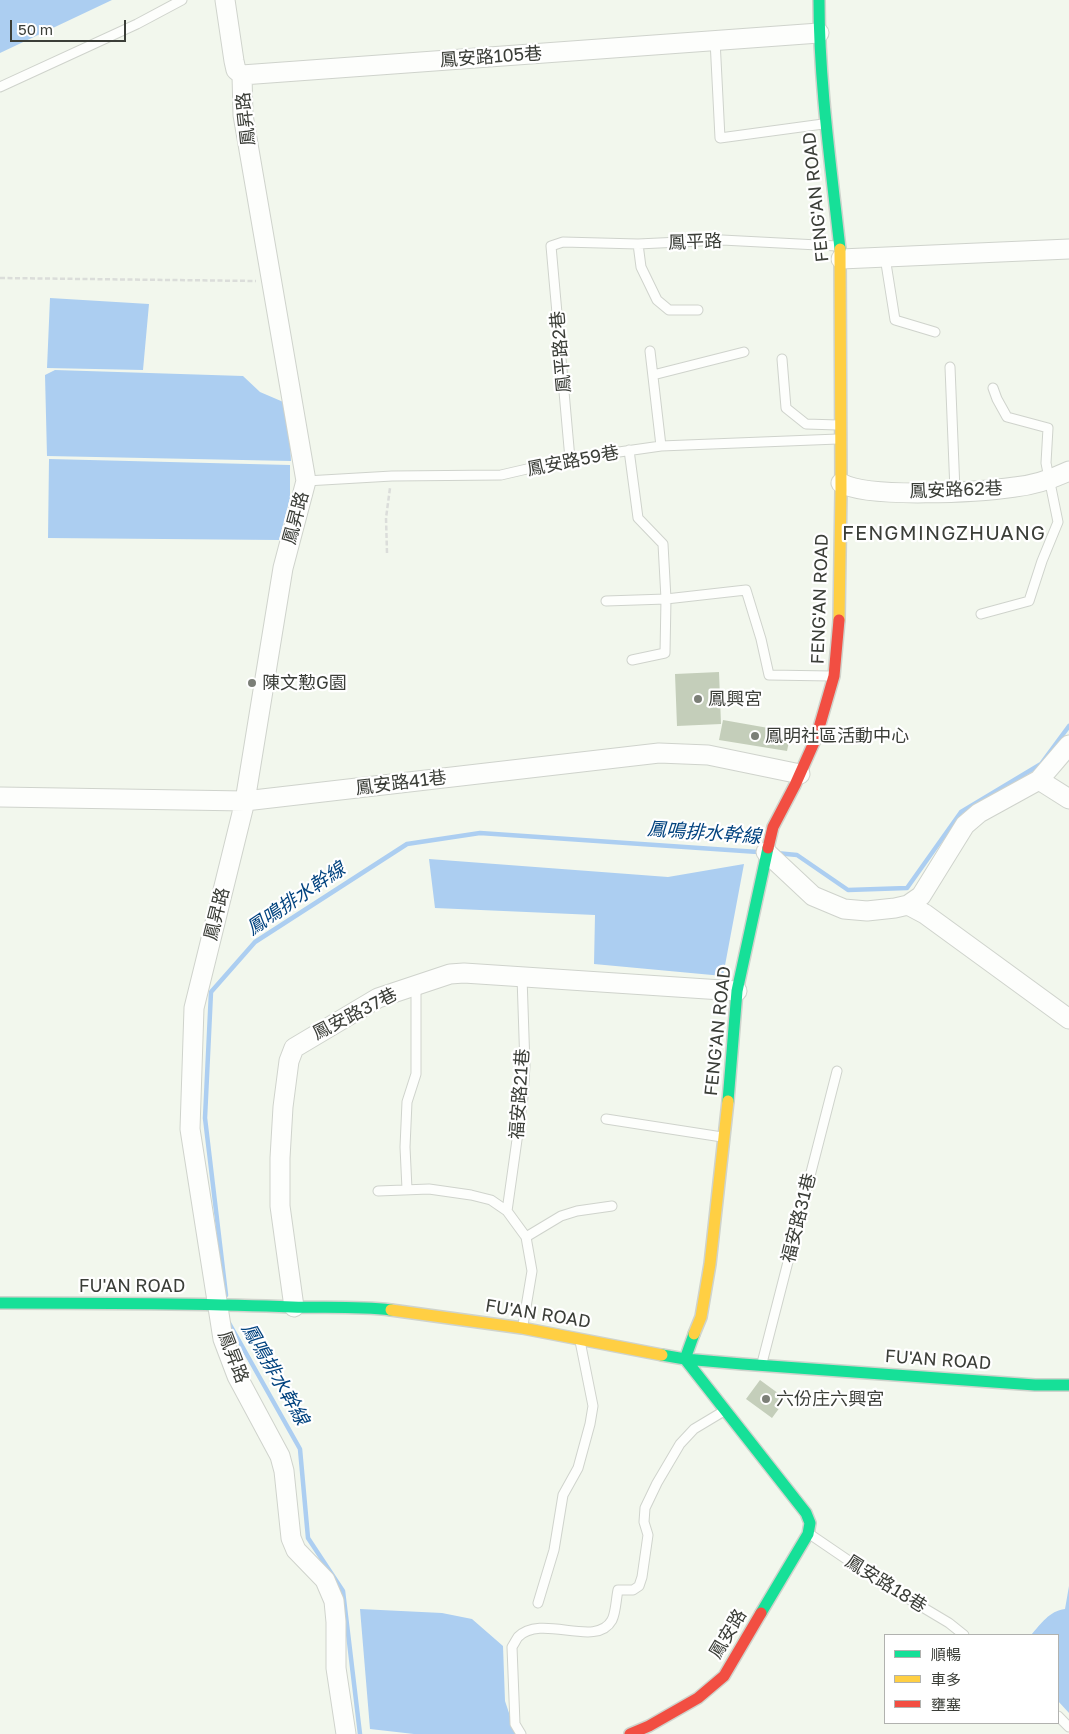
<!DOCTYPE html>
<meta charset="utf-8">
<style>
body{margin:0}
#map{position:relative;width:1069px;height:1734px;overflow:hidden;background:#f2f7ed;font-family:"Golos Text","Noto Sans TC",sans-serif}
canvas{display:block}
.legend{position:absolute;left:884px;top:1634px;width:175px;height:90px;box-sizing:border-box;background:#fff;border:1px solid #b1b2af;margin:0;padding:6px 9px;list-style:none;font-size:15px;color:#3b3e38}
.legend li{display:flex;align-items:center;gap:10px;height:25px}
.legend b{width:25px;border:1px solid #b1b2af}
.scale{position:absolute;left:10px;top:20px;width:116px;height:22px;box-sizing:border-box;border:2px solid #3b3e38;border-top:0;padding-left:6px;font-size:15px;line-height:18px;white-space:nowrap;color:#3b3e38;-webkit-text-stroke:4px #fff;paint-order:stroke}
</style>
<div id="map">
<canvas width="1069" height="1734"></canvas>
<ul class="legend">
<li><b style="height:6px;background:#16e098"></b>順暢</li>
<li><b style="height:6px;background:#ffcf43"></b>車多</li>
<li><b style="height:6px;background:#f24e42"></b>壅塞</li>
</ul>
<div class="scale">50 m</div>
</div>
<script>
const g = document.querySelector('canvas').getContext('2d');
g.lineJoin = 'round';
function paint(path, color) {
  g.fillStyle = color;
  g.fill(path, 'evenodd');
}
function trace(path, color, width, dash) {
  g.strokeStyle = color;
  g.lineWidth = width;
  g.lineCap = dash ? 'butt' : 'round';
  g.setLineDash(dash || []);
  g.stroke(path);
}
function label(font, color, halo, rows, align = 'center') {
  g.font = font + ' "Golos Text","Noto Sans TC",sans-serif';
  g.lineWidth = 4.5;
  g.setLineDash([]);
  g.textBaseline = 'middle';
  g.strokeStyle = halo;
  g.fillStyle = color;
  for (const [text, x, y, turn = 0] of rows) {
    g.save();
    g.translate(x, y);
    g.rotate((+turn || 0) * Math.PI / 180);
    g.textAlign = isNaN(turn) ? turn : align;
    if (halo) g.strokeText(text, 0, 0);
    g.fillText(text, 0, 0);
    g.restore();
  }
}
paint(new Path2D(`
 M0 0H112L0 53Z
 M50 298 149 304 143 370 47 368Z
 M55 370 243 376 260 392 288 404 291 461 47 456 45 375Z
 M49 459 290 465V498L279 540 48 538Z
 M429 859 668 877 744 864 723 976 594 964 595 915 435 908Z
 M1069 1586V1713L1058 1701V1635H1031C1041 1624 1049 1611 1065 1609Z
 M360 1609 442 1613 472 1619 503 1646 505 1701 516 1734H414L370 1729Z`), '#accef1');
trace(new Path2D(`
 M776 853 797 855 848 890 907 888 961 812 1041 764 1069 726
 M226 1295 205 1118 211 992 255 942 407 844 480 833 758 852
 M229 1323 300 1449 308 1538 343 1591 360 1734`), '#accef1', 4.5);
paint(new Path2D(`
 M719 672 721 724 677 726 675 674Z
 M723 720 791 732 787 751 719 740Z
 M760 1380 786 1399 772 1418 746 1399Z`), '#c4ceba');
const lane = new Path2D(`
 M715 40 720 138 823 124
 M0 87 137 24 182 0
 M638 244 641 267 657 300 669 310H698
 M885 257 895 320 935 332
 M650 351 661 446
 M782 359 786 408 806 424 838 425
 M950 367 955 491
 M653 375 744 352
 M629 450 638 518 663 544 666 599 665 653 632 660
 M570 459 551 246 563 242 638 244 722 240 837 246
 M306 481 392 476 501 475 570 459 661 446 838 439
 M606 601 666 599 746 590 761 639 769 675 831 676
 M981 614 1029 601 1042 561 1058 522 1046 463 1048 428 1007 417 997 399 993 388
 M606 1119 722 1137
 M407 1189 405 1147 407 1102 416 1074V985
 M378 1191 429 1189 471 1195 491 1200 507 1211 526 1237 532 1271 523 1325
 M507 1211 523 1097 525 1066 522 977
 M526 1237 561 1216 577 1211 612 1206
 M762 1363 837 1071
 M811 1535 877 1580 949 1623 964 1635
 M538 1603 554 1550 563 1495 578 1468 590 1424 593 1406 580 1341
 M1058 1716 1069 1727
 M521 1734 515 1724 512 1647C514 1644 516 1640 518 1637 542 1613 596 1649 612 1620 616 1612 616 1599 618 1590H633L639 1586 642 1577 648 1535 644 1522 645 1508 657 1483 680 1444 694 1429 724 1411`);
const street = new Path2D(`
 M225 0 234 61 236 70 242 75 819 33
 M242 75 243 115 306 481 283 568 245 801 194 1008 190 1129 223 1339 237 1376 280 1456 284 1471 291 1538 296 1550 325 1580 334 1601 336 1622V1668L346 1734
 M841 259 1069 249
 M841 483C869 499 980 492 1015 487 1034 485 1052 479 1069 471
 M1039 780 1069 799
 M0 797 245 801 659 753 708 755 800 774
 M766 852 813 896 844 909 867 911 895 908 908 905 921 896 965 825 979 813 1039 780 1069 745
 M908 905 925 914 1069 1019
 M294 1307 280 1206V1158L283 1107 289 1061 294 1048 378 998 450 974 464 973 737 991`);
const fast = new Path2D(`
 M819 0C819 83 831 166 840 249
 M728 1101 737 991 768 848
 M0 1303C98 1303 195 1303 292 1307 325 1308 358 1306 391 1310
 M694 1334 685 1359 806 1513 810 1523 808 1534 761 1613
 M662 1355 685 1359 742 1364 1035 1385H1069`);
const slow = new Path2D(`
 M839 620 841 490 840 249
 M391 1310 522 1328 662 1355
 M694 1334 701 1317 710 1264 728 1101`);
const jam = new Path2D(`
 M768 848 773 827 795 785 816 738 834 676 839 620
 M630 1734 649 1726 698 1698 724 1676 761 1613`);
trace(lane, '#cfd3cc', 11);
trace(street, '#cfd3cc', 21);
trace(fast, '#cfd3cc', 14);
trace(slow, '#cfd3cc', 14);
trace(jam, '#cfd3cc', 14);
trace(new Path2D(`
 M0 278 256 281
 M387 553 386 518 390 488`), '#dbddda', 2.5, [5, 2.5]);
trace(lane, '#fdfefc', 9);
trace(street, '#fdfefc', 19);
trace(fast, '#16e098', 11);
trace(slow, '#ffcf43', 11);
trace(jam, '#f24e42', 11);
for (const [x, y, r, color] of [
 [252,683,5,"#7b7f77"],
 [698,699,5,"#7b7f77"],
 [755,736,5,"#7b7f77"],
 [766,1399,5,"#7b7f77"]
]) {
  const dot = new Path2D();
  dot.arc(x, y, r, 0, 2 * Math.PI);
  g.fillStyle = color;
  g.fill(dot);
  trace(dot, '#fff', 2);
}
label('18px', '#3b3e38', '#fff', [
 ["鳳安路105巷",491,57,-4],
 ["鳳昇路",246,119,-96],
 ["FENG'AN ROAD",816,197,-96],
 ["鳳平路",695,242,-2],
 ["鳳平路2巷",561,352,-95],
 ["鳳安路59巷",573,461,-11],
 ["鳳安路62巷",956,490,-2],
 ["鳳昇路",296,518,-75],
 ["FENG'AN ROAD",820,599,-88],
 ["鳳安路41巷",401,783,-7],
 ["鳳昇路",217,914,-76],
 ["鳳安路37巷",355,1014,-27],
 ["FENG'AN ROAD",718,1031,-84],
 ["福安路21巷",520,1094,-86],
 ["福安路31巷",799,1218,-76],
 ["FU'AN ROAD",132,1286],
 ["FU'AN ROAD",538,1314,9],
 ["鳳昇路",233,1357,69],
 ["FU'AN ROAD",938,1360,4],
 ["鳳安路18巷",886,1584,32],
 ["鳳安路",728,1634,-59]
]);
label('18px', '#3b3e38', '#fff', [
 ["陳文懃G園",262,683],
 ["鳳興宮",708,699],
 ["鳳明社區活動中心",765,736],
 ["六份庄六興宮",776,1399]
], 'left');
label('italic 19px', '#02437f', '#fff', [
 ["鳳鳴排水幹線",704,833,4],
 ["鳳鳴排水幹線",296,899,-34],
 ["鳳鳴排水幹線",275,1374,60]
]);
g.letterSpacing = '1px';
label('20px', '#3b3e38', '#fff', [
 ["FENGMINGZHUANG",944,534]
]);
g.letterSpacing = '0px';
</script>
